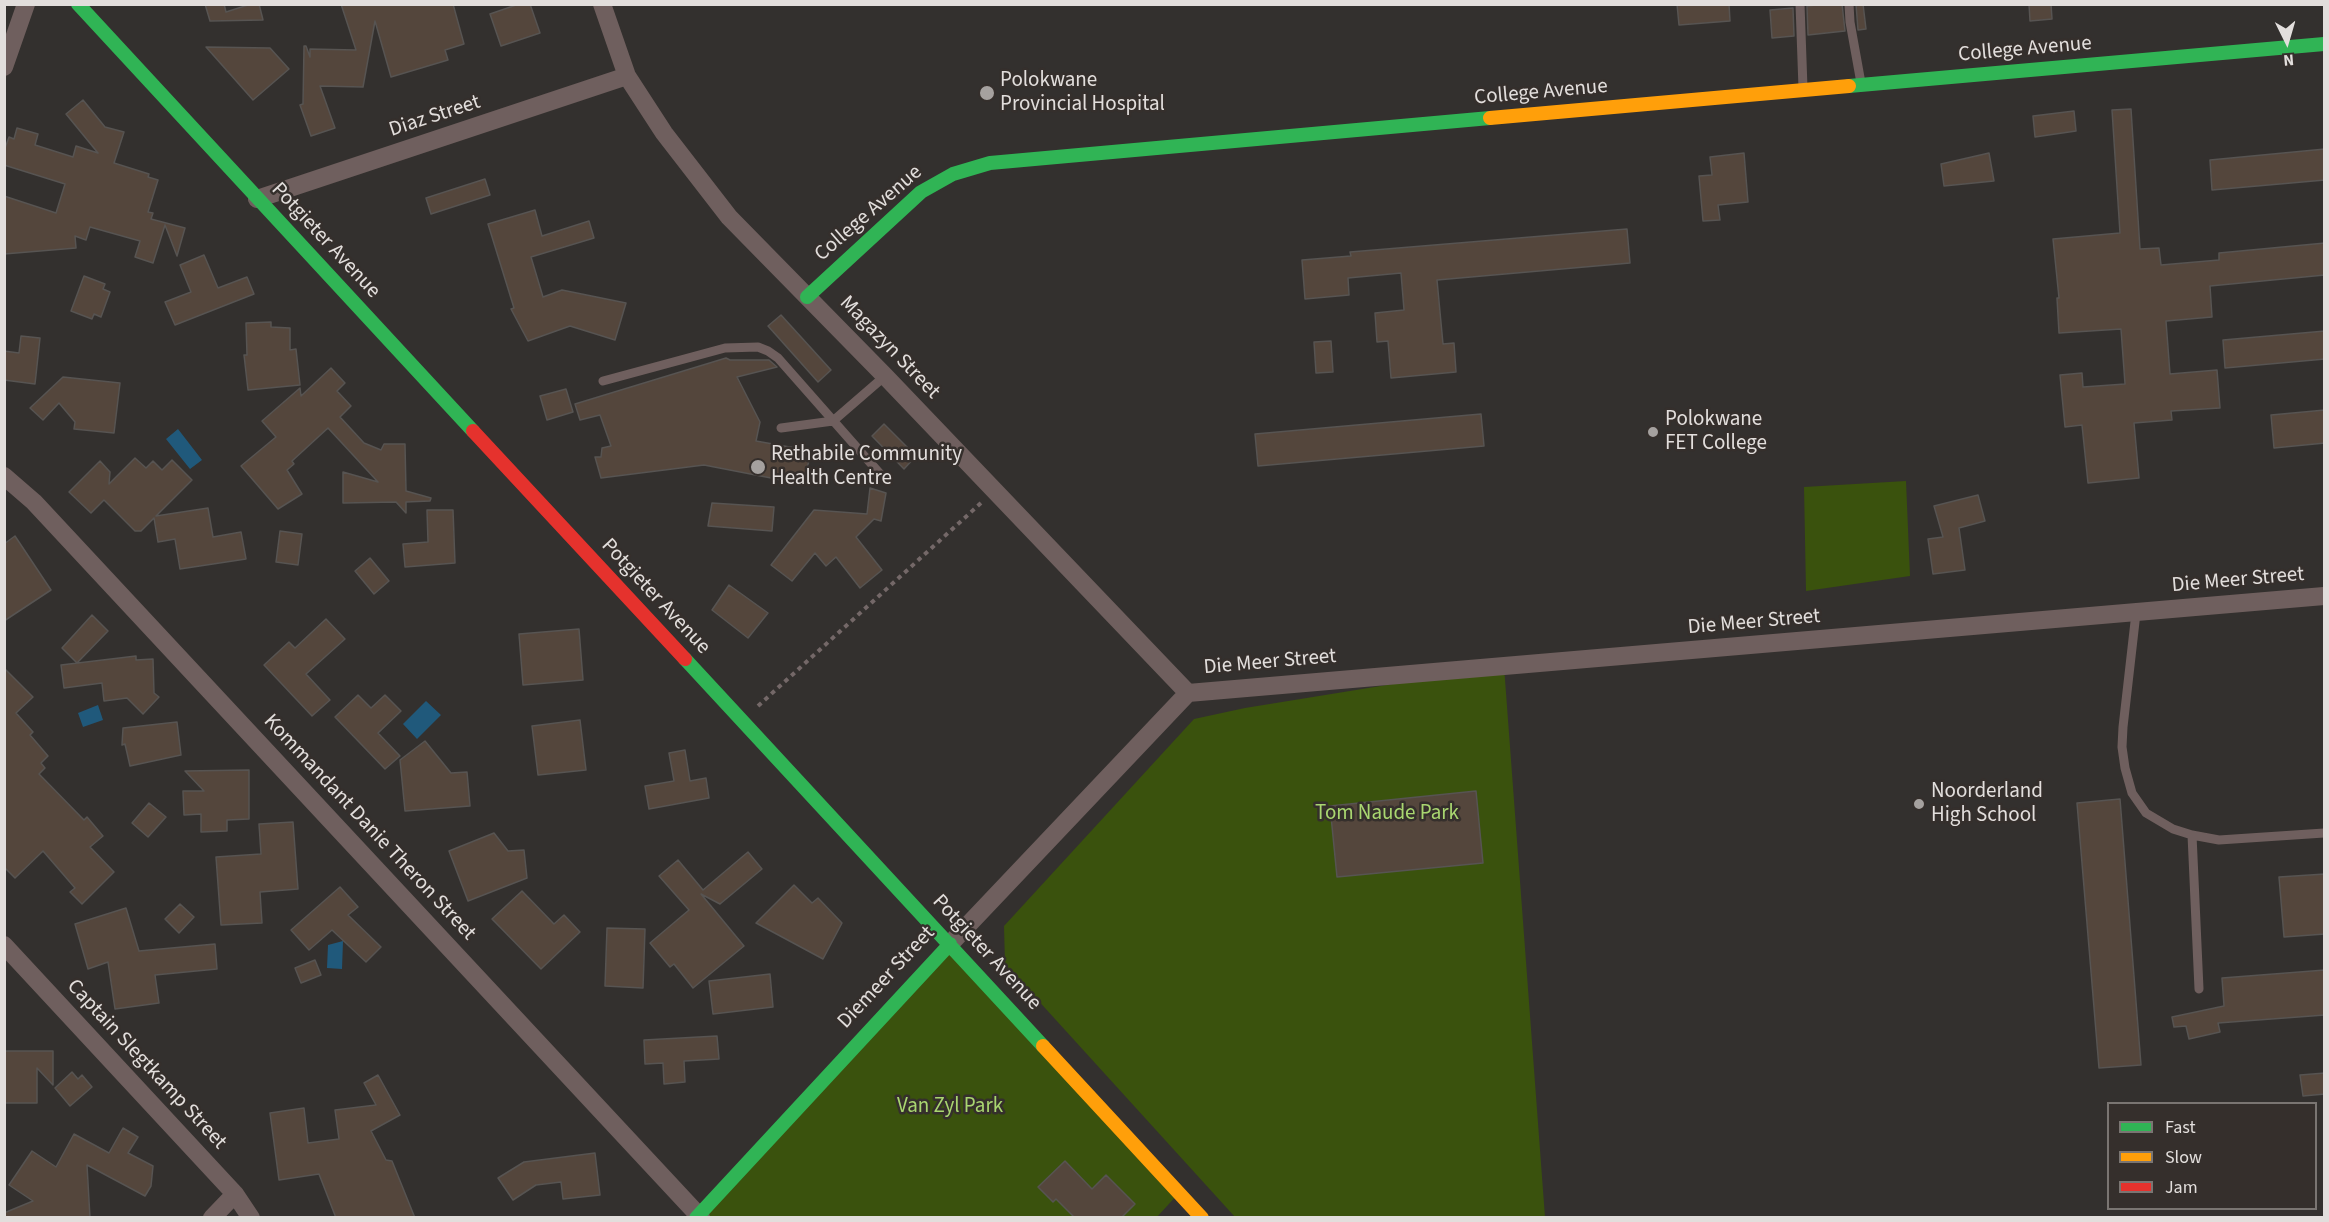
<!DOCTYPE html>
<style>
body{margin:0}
#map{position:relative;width:2329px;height:1222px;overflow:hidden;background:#33302e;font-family:"Source Sans 3",sans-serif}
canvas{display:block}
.frame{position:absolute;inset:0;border:6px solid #e2dedc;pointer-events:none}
.legend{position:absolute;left:2107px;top:1102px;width:210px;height:108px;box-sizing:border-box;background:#352f2c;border:2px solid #7a7572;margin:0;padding:8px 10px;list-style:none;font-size:18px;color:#e2dedc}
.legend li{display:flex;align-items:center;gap:12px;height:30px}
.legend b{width:30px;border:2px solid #7a7572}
.north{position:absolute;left:2257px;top:12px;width:60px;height:60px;-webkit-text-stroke:4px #352f2c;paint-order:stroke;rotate:175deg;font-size:16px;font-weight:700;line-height:24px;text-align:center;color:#e2dedc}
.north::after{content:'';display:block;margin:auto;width:21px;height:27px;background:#e2dedc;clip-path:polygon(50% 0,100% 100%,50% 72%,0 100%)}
</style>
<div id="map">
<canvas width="2329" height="1222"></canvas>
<div class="frame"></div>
<ul class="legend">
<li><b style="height:8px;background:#30b455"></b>Fast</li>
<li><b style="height:8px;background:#ff9f0a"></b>Slow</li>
<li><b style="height:8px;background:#e5322d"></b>Jam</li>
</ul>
<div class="north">N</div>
</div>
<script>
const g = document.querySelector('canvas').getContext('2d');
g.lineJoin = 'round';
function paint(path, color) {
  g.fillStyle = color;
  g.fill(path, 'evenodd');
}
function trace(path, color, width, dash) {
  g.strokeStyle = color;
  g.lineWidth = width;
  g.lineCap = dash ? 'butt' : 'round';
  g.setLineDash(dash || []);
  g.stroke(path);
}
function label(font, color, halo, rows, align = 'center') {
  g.font = font + ' "Source Sans 3",sans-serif';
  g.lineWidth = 5;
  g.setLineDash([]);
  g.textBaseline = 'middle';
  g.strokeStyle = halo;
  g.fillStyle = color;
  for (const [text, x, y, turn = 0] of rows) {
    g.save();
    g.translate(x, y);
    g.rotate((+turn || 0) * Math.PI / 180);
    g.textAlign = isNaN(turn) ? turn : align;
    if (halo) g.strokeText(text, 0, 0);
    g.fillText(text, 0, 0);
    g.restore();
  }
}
paint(new Path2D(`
 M1906 481 1910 576 1806 591 1804 487Z
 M1504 666 1545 1217H1235L1005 964 1004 926 1194 719 1245 708Z
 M950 944 1179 1193 1156 1218H702Z`), '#3a520d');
paint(new Path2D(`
 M178 429 202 460 190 469 166 439Z
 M426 701 441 715 417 739 403 724Z
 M98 705 103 720 83 727 78 713Z
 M343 941 342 969 327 968 328 945Z`), '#20597b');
const building = new Path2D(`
 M205 4H224L226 12 251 4H259L263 20 210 21Z
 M341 4H453L464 44 445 50 448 60 391 77 375 21 363 87 320 86 335 128 311 136 300 105 303 104 304 46H306L310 57V49L356 50Z
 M519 4H530L540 33 501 46 490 14Z
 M1677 4H1729L1730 21 1679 25Z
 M1827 4H1842L1845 31 1808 35 1807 6Z
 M1856 4H1863L1866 29 1858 30Z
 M2029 4H2051L2052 19 2030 21Z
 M1793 8 1794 36 1772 38 1770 10Z
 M206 47 270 48 289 69 253 100Z
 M83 100 105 127 124 132 114 163 149 174 148 177 158 180 148 212 153 213 151 219 185 228 177 256 165 225 153 263 135 257 140 241 90 227 86 240 75 236 76 248 4 254V196L56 213 65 184 4 165V151L9 137 14 139 17 128 38 134 35 145 73 157 76 146 98 153 66 114Z
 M2131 109 2140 249 2159 248 2161 265 2219 260V253L2325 243V275L2210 286 2212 317 2166 321 2170 374 2217 370 2220 408 2171 411 2172 420 2134 423 2139 478 2088 483 2082 425 2065 427 2060 375 2082 373 2083 387 2125 384 2121 329 2059 333 2057 298H2059L2053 239 2120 233 2112 110Z
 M2074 111 2076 131 2035 137 2033 116Z
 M2325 149V180L2212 190 2210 160Z
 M1744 153 1748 202 1718 205 1720 220 1703 221 1699 176 1712 175 1710 157Z
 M1989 153 1994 181 1944 186 1941 164Z
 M485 179 490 195 431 214 426 198Z
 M535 210 542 236 589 221 594 238 531 257 543 297 562 290 626 303 615 340 570 326 528 341 511 309 514 308 488 224Z
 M1627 229 1630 263 1437 280 1443 344 1454 343 1456 372 1391 378 1388 341 1377 342 1375 313 1404 310 1401 273 1348 278 1349 295 1305 299 1302 260 1351 256 1350 252Z
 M204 255 218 288 247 277 254 294 175 325 165 302 191 292 180 265Z
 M84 276 105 284 103 289 110 292 101 317 94 314 92 319 71 311Z
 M781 315 831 370 818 382 768 326Z
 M271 322V327L290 328V350L296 349 300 385 248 390 244 355H247L246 323Z
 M2325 331V359L2225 368 2223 340Z
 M21 336 40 338 35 384 4 380V351L19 353Z
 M1331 341 1333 372 1316 373 1314 342Z
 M726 358 730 360H769L777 367 737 377 760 422 756 441 812 451 802 484 704 465 601 478 595 457H601L602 448 611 446 600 415 580 420 575 404Z
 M331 368 345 383 337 391 351 406 340 417 364 443 381 450 384 444H405L406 491 431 498 430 501 406 502V513L396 502 343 503V472L378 482 328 428 292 461 294 464 287 470 302 494 278 509 241 466 276 437 262 421 300 388 301 396Z
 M63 377 120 383 114 433 74 429 75 422 59 403 43 420 30 408Z
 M566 389 573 412 547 420 540 396Z
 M2325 410V443L2274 448 2271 415Z
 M1481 414 1484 446 1258 466 1255 434Z
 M884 424 916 456 904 469 872 436Z
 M135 458 146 468 153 461 162 470 172 460 192 480 156 516 208 508 213 537 241 532 246 559 180 569 175 539 158 542 154 518 141 531H135L104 500 91 513 69 492 100 461 110 472 109 484Z
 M870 488 886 493 881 521 874 519 856 537 882 570 860 588 836 557 826 566 815 553 792 581 771 565 814 510 867 514Z
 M1978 495 1985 521 1959 528 1965 570 1933 574 1928 539 1943 537 1934 506Z
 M712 503 774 507 772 531 708 526Z
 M427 510H453L455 563 405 567 403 544 428 542Z
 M280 531 302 534 298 565 276 562Z
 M15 536 51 590 4 621V544Z
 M370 558 389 581 374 594 355 571Z
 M729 585 768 613 748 638 712 610Z
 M92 615 108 631 77 663 62 648Z
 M326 619 345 639 306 674 330 700 312 716 264 665 289 642 295 648Z
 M579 629 583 680 523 685 519 634Z
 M136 656V660L153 659 154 693 159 697 143 714 127 698 104 701 102 683 64 688 61 665Z
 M4 668 33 697 16 713 33 732 30 735 48 756 41 763 45 768 39 774 84 820 87 817 103 836 90 847 114 872 82 904 70 892 75 888 43 851 15 878 4 867Z
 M358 695 371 708 385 695 401 711 378 733 400 756 385 769 335 717Z
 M580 720 586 770 538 775 532 726Z
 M177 722 181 755 130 766 125 744 122 745 123 728Z
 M425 741 451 773 467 772 470 806 405 811 400 760Z
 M685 750 690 781 706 778 709 798 649 809 645 786 674 781 669 753Z
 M249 770V819L227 820V831L201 832V814L184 815 183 791H204L185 771Z
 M1476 791 1483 863 1337 877 1330 806Z
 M2120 799 2141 1065 2099 1068 2077 803Z
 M149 803 166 817 148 837 132 823Z
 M293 822 298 889 260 892 262 923 221 925 216 857 261 854 259 824Z
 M494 833 508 851 524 850 527 878 468 901 449 851Z
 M748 852 762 869 720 904 701 894 744 946 693 988 674 964 670 967 650 943 689 910 659 876 678 860 703 890Z
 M2325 874V934L2284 937 2279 877Z
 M794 885 812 903 818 898 842 923 823 959 756 923Z
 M340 887 358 907 348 915 381 947 366 962 332 930 309 950 291 930Z
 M522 891 554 924 564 915 580 932 541 969 492 919Z
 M180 904 194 917 179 933 165 919Z
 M126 908 139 951 215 944 217 969 155 975 159 1003 115 1009 108 962 88 969 75 924Z
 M607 928 645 929 643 988 605 986Z
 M315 960 321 975 301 983 295 968Z
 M2325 970V1015L2218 1023 2220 1032 2189 1039 2186 1026 2174 1027 2172 1017 2224 1006 2222 978Z
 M770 974 773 1007 713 1014 709 981Z
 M717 1036 719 1059 684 1061 685 1082 664 1084 663 1063 645 1064 644 1040Z
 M4 1051H53V1085L37 1068V1103H4Z
 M72 1072 78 1079 82 1075 92 1087 70 1106 55 1088Z
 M2325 1073V1094L2303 1096 2300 1075Z
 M378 1075 400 1115 371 1131 386 1160 392 1161 415 1218H336L319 1174 279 1180 270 1113 304 1108 308 1143 339 1139 335 1110 376 1105 364 1083Z
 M123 1128 138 1137 128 1153 153 1166 151 1186 145 1196 87 1165 90 1218H4V1213L33 1201 9 1185 32 1151 56 1167 74 1134 109 1153Z
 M595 1153 600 1195 563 1199 561 1182 536 1185 513 1200 498 1178 524 1162Z
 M1065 1161 1092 1189 1106 1175 1135 1204 1121 1218H1075L1056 1199 1053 1202 1038 1187Z`);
paint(building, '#54463c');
trace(building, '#575452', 1.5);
trace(new Path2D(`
 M758 706 981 503`), '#746868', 4, [4.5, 4.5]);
trace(new Path2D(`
 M1800 4 1803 88
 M1849 4 1850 22 1861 83
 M603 381 725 348 758 347 768 351 778 358 882 476
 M781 428 833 421 885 376
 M2136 613 2123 727 2122 747 2125 768 2132 793 2146 813 2173 829 2192 835 2219 840 2324 833
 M2192 835 2199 989`), '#6f5f5e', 9);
trace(new Path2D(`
 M602 4 627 76 664 133 729 217 885 376 1188 693
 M4 67 26 4
 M257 199 627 76
 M4 476 34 502 701 1218
 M1188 693 2324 596
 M950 944 1188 693
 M4 945 235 1194 251 1218
 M212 1218 235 1194`), '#6f5f5e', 18);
trace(new Path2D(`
 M78 4 473 431
 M1849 86 2324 44
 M807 297 921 192 953 174 990 163 1490 118
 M685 659 1043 1046
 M696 1218 950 944`), '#30b455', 14);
trace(new Path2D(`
 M1490 118 1849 86
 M1043 1046 1202 1218`), '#ff9f0a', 14);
trace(new Path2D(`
 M473 431 685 659`), '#e5322d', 14);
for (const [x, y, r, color] of [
 [987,93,8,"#a5a19f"],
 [1653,432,6,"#a5a19f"],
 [758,467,8,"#a5a19f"],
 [1919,804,6,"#a5a19f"]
]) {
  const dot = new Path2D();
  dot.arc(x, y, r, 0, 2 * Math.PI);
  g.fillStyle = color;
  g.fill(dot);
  trace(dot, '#352f2c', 2);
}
label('21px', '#e2dedc', '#352f2c', [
 ["College Avenue",2025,50,-5],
 ["College Avenue",1541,93,-5],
 ["Diaz Street",435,117,-18],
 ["College Avenue",869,214,-41],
 ["Potgieter Avenue",325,241,47],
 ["Magazyn Street",889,348,46],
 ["Die Meer Street",2238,581,-5],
 ["Potgieter Avenue",655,597,47],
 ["Die Meer Street",1754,623,-5],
 ["Die Meer Street",1270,663,-5],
 ["Kommandant Danie Theron Street",369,828,47],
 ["Potgieter Avenue",986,953,47],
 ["Diemeer Street",887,978,-47],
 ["Captain Slegtkamp Street",146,1065,47]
]);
label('21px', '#e2dedc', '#352f2c', [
 ["Polokwane",1000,81],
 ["Provincial Hospital",1000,105],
 ["Polokwane",1665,420],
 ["FET College",1665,444],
 ["Rethabile Community",771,455],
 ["Health Centre",771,479],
 ["Noorderland",1931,792],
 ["High School",1931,816]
], 'left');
label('21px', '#a9d670', '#352f2c', [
 ["Tom Naude Park",1387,814],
 ["Van Zyl Park",950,1107]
]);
</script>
